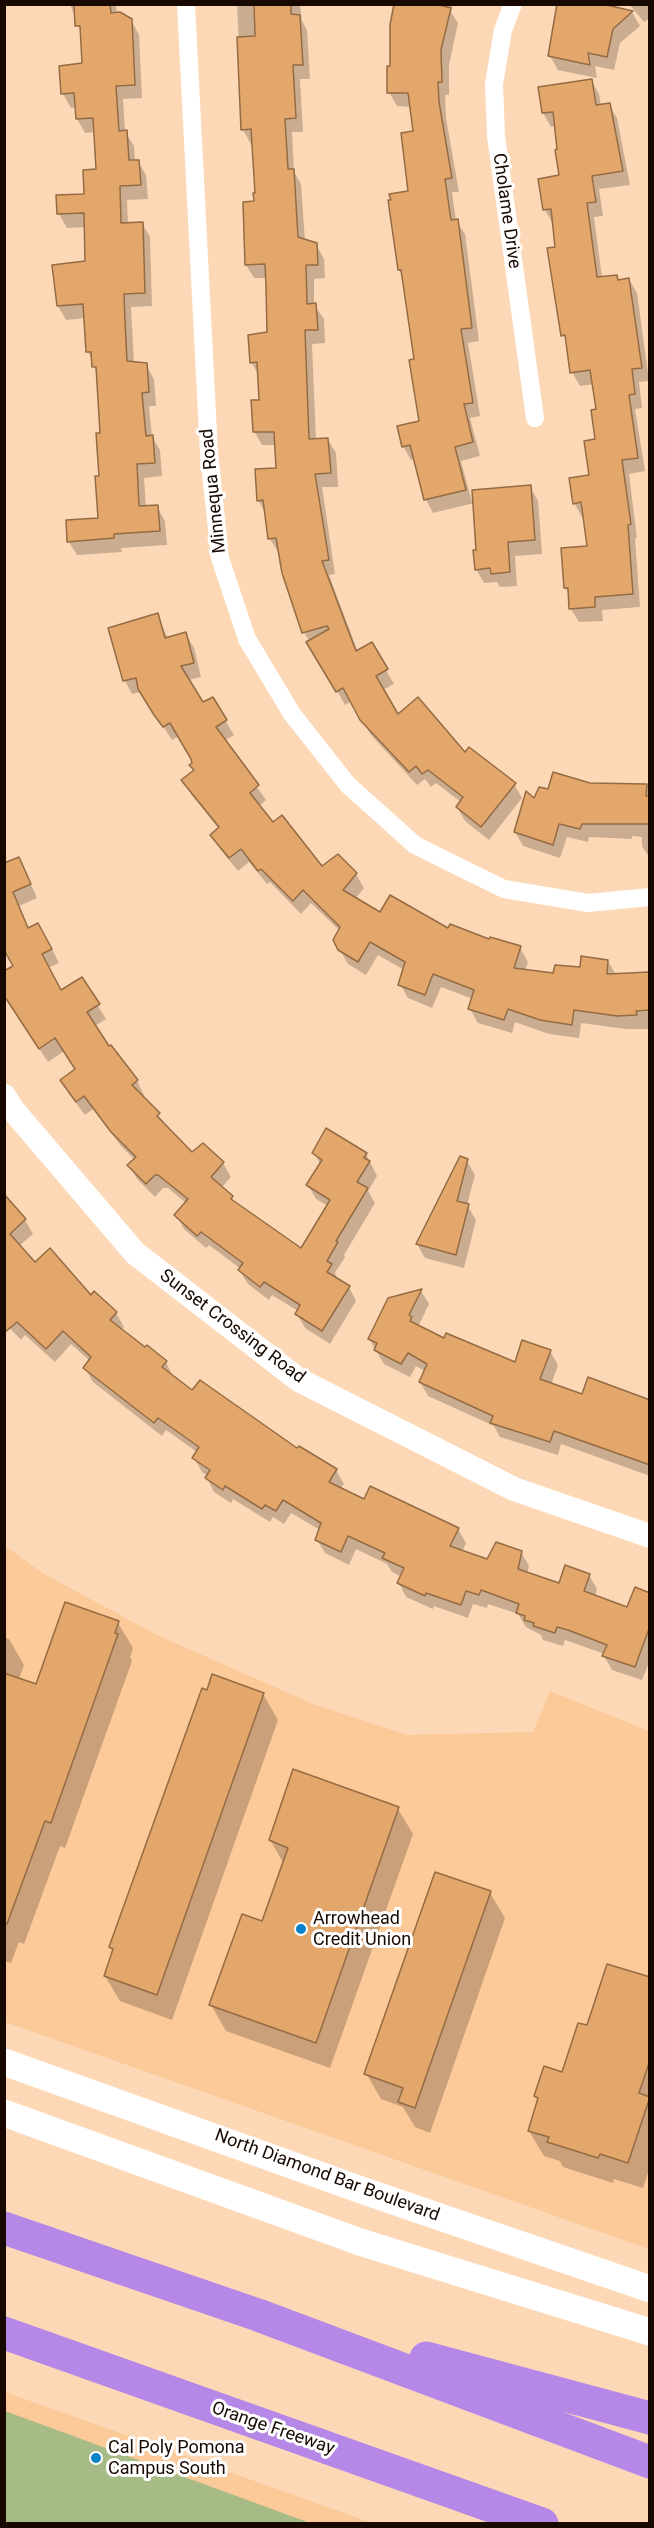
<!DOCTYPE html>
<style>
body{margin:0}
#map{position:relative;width:654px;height:2528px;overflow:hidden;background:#fdd8b6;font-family:Roboto,sans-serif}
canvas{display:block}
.frame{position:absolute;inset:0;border:6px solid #180900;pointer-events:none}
</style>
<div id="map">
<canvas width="654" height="2528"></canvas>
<div class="frame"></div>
</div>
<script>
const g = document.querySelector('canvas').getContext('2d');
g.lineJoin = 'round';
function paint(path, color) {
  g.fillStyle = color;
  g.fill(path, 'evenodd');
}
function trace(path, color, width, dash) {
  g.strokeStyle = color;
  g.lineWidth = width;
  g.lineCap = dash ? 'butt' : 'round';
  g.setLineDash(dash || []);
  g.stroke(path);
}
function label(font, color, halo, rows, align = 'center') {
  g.font = font + ' Roboto,sans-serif';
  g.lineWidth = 6;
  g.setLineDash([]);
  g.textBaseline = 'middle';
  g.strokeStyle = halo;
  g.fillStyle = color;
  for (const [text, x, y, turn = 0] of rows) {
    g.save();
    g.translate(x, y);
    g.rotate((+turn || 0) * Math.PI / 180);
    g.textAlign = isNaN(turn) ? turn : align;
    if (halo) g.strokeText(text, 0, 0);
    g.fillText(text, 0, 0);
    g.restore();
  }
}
paint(new Path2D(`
 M5 1546 44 1574 157 1635 313 1704 407 1735 533 1732 550 1691 649 1731V2249L5 2022Z
 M5 2392 372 2523H5Z`), '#fcc998');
paint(new Path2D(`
 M5 2411 310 2523H5Z`), '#a7bb86');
paint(new Path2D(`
 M70 4H116L117 14 131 20 139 35 142 98 123 99 125 132 134 146 135 161H138L146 175 148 199 127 200 128 224 142 223 150 237 152 306 131 307 134 363 146 365 154 379 156 406H149L152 437 160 450 162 476 144 478 146 508 157 507 165 521 167 545 121 548 122 552 77 555 69 542 99 520 101 434 98 376 88 351 86 318 66 320 58 306 87 262 86 227 67 228 59 214 58 197 86 195 97 170 95 132 85 133 77 119 76 107 71 108 63 94 83 65 82 34Z
 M237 4H300L302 21 307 30 310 79H300L303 132H292L294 172 301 184 305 241 316 244 324 259 325 278 314 279V305L324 319 325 343 312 344 316 440H328L336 453 338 487H322L335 574 329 575 358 652 371 644 394 684 383 690 398 716 514 784 522 798 489 840 465 821 457 807 461 802 436 783 431 787 425 779 417 785 370 734 352 701 345 705 304 632 280 552H278L270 539 266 514 258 500 278 469 276 445H262L254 431 261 401 260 377 251 362 269 333 267 278H254L246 265 257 194 254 143 251 144 243 130Z
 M396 4H453L451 12 458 23 449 65V95H445L446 118 459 192H452L456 221 465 234 479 341 468 343 480 416 470 418 480 456 461 461 472 502 530 487 538 501 542 554 515 556 517 586 500 587 497 582 484 583 476 569 478 551 474 503 433 513 426 500 415 459 411 460 403 446 421 422 404 279 399 270 410 192 415 132 411 107 397 106 389 92Z
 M595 4 632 12 640 26 620 43 614 70 595 66 597 78 558 70 550 56Z
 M629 4H650V18L644 22Z
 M591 80 599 94 601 106 609 105 617 118 630 185 599 189 603 216 594 217 602 278 616 276 619 281 629 279 637 293 649 381 639 382 642 408 635 409 645 471 629 474 637 538H635L640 607 602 610 603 621 579 622 571 609 570 595 565 588 589 547 585 517H582L574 503 591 476 597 441V410L594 384 580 386 572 372 568 343 563 335 557 248 553 224 545 210 540 180 561 177 556 126 551 127 543 113Z
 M157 614 168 639 186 634 194 648 201 677 188 680 202 704 214 702 234 735 224 741 266 800 259 806 273 825 322 868 356 874 364 888 355 899 381 914 520 948 528 962 525 971 555 974 608 961 616 975 649 974 648 955H650V1029H626L581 1023 579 1038 549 1034 515 1022 512 1033 478 1023 470 1009 473 999 441 987 432 1008 408 998 400 984 404 970 378 955 366 975 348 964 334 940 340 931 311 903 301 914 270 882 267 884 249 862 238 871 220 849 212 835 219 829 191 794 183 781 195 771 194 764 179 736 172 740 141 692 132 694 125 681 110 629Z
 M590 785H650V859L642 846V837L632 836V839L589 837 588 842 567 837 560 858 523 846 515 832 535 800 549 791Z
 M4 865 26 873 37 898 19 906 29 929 46 938 59 963 48 968 61 992 81 979 106 1019 95 1026 109 1049 137 1081 144 1095 142 1097 192 1154 203 1145 223 1163 231 1177 221 1188 235 1203 302 1250 328 1206 316 1199 308 1185 321 1165 314 1153 366 1154 377 1176 368 1191 375 1203 344 1255 345 1257 335 1273 338 1280 349 1287 356 1301 330 1344 305 1328 297 1314 298 1311 272 1295 269 1300 248 1284 240 1271 241 1269 209 1245 206 1248 184 1229 176 1215 186 1203 168 1188H163L155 1197 137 1179 129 1165 135 1160 121 1146 93 1109 85 1115 70 1095 62 1081 77 1070 64 1051 48 1062 16 1014 15 967Z
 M467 1161 475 1175 467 1205 476 1220 464 1268 425 1258 417 1244Z
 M6 1199 25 1220 33 1234 19 1246 35 1264 116 1313 124 1327 121 1330 166 1362 173 1377 193 1392 336 1470 344 1484 340 1489 364 1501 458 1529 466 1543 462 1552 488 1561 521 1552 529 1566 527 1574 560 1585 589 1575 597 1589 595 1597 628 1609 650 1595V1665H648L642 1680 612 1670 604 1656 605 1654 565 1640 563 1646 543 1640 541 1635 526 1627 518 1614 488 1604 487 1608 473 1604 468 1618 434 1606 433 1609 406 1597 399 1583 402 1577 392 1572 387 1564 356 1549 349 1565 325 1553 317 1540 320 1530 291 1513 284 1524 273 1517 270 1522 233 1499 231 1503 214 1492 207 1478 208 1476 202 1472 194 1458 197 1452 166 1430 162 1436 93 1382 85 1368 90 1361 71 1344 55 1362 25 1335 21 1340 5 1323Z
 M421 1291 429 1304 418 1327 445 1340 516 1364 550 1351 558 1365 551 1385 583 1396 650 1401V1476L561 1444 558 1455 500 1437 494 1426 428 1396 420 1382 425 1371 416 1366 410 1377 384 1364 369 1339 389 1300Z
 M118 1623 133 1648 130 1657 132 1661 65 1848 60 1846 24 1944 19 1942 11 1963 4 1961V1776Z
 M4 1637 9 1639 24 1665 4 1720Z
 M263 1694 278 1720 172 2020 120 2001 105 1976 114 1952 111 1947Z
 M398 1809 413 1834 330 2068 226 2031 211 2005 263 1923 284 1864 270 1840Z
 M490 1893 505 1918 430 2133 415 2127 403 2107 381 2099 366 2073Z
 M650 1979V2167L643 2188 614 2179 613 2183 563 2167 560 2161 544 2156 529 2131 539 2101 536 2096 563 2074 588 2027Z`), '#0003');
const building = new Path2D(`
 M74 4H110L111 13 120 12 132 19 135 85 116 86 119 131 127 130 129 160H139L141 185 120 186 121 223 143 222 145 293 124 294 125 321 127 361 147 363 149 392 142 393 146 436 153 435 155 463 137 464 139 506 158 505 160 531 114 534V538L67 542 66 520 98 518 95 476H99L96 433H100L96 367H92L91 352H86L83 304 57 306 52 265 85 261 84 213 57 214 56 195 84 194 83 170 96 169 93 118 76 119 74 93 61 94 59 66 82 63 80 26H75Z
 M254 4H291V14L300 15 303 65H293L296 118 285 119 288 169H294L298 237 317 243 318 265H306L307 304 316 303 318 330H305L309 439 328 438 331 473 315 474 329 560 322 561 356 651 372 642 388 669 376 676 398 714 418 697 465 752 469 747 516 783 481 827 456 807 463 797 428 770 422 774 416 766 409 772 360 720 343 688 336 692 306 642 329 629 327 626 302 633 282 573 276 538 268 539 263 500 257 501 255 469 276 468 274 432H253L251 400H259L257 362 250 363 248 335 267 332 266 287 265 264 245 265 243 202 254 201 253 193H255L251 129 241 130 237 37 255 36Z
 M394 4H435L451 8 441 50 442 82H438L439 102 452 178 445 179 451 220 458 219 472 328 461 329 473 403 464 404 473 442 455 447 466 490 424 500 410 445 402 447 397 426 419 421 409 360 414 359 401 270H398L388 200H391L389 194 408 191 401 133 413 131 408 93H387V66H390V25Z
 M557 4H602L633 11 613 29 607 57 588 53 590 65 548 56Z
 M592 79 596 105 610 103 623 171 592 176 596 202 587 203 597 277 617 275 618 280 629 278 642 368 632 369 635 394 629 395 638 458 622 460 631 524 628 525 633 594 595 597V607L569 609 568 588H564L561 548 587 546 581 502 573 504 569 478 589 475 584 441 595 439 591 410 596 409 590 370 570 373 565 335 561 336 547 248 555 247 551 209 543 210 538 179 559 175 555 150 557 149 553 112 542 113 538 87Z
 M531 485 535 540 508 542 510 572 491 574 490 568 475 570 473 550H476L472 490Z
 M158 613 165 638 186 632 194 663 181 666 203 702 213 697 227 720 216 727 259 785 250 793 273 822 282 815 322 866 338 854 357 873 343 890 380 912 390 895 448 928 450 924 489 939 490 937 521 946 514 968 553 973 555 965 580 967 581 956 608 960 607 974 650 972V1010L636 1011 637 1015 617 1016 574 1010 572 1025 540 1020 508 1009 504 1020 468 1009 474 990 433 974 425 995 398 985 405 962 370 942 358 962 338 950 333 940 340 927 303 890 293 901 261 869 258 871 241 849 229 858 210 835 219 827 181 780 194 770 189 765 192 763 191 759 170 723 163 727 154 715 138 689 136 678 123 681 108 628Z
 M553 772 590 783 647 784 646 796H650V824H582L580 829 559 824 553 845 514 832 526 791 534 798 539 787 548 789Z
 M19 857 31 884 13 892 28 928 38 923 52 949 42 954 61 990 82 977 100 1004 87 1012 109 1046 111 1045 138 1080 132 1085 160 1113 157 1116 192 1152 203 1143 224 1162 211 1177 233 1196 231 1199 301 1248 330 1200 306 1185 322 1160 312 1153 326 1128 367 1153 364 1158 370 1161 357 1182 368 1188 336 1241 338 1242 327 1261 332 1264 327 1272 350 1286 322 1331 295 1314 300 1305 264 1282 260 1287 238 1270 243 1263 201 1232 197 1236 174 1215 188 1199 158 1175H155L146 1184 127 1165 136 1157 111 1132 84 1096 76 1102 60 1080 75 1069 55 1038 39 1049 7 1000 4 996V971L13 966 4 950V863Z
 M460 1156 468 1159 457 1201 469 1204 456 1255 416 1244Z
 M4 1194 26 1219 10 1234 35 1262 50 1248 91 1295 94 1291 117 1312 110 1320 145 1347 147 1345 167 1361 162 1367 192 1390 200 1380 297 1448 299 1446 337 1469 329 1482 364 1499 370 1486 459 1528 450 1546 487 1559 496 1542 522 1551 518 1569 559 1583 565 1565 590 1574 584 1591 627 1607 635 1587 650 1593V1626L635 1667 602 1656 607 1645 568 1630 557 1627 555 1633 533 1626 534 1623 524 1620 525 1616 516 1613 519 1604 481 1590 479 1595 466 1591 461 1605 426 1593 425 1596 397 1583 404 1568 382 1558 385 1553 348 1536 341 1552 315 1540 321 1523 283 1500 276 1511 265 1505 262 1509 225 1486 223 1490 205 1478 210 1470 192 1458 199 1447 158 1418 154 1423 83 1368 91 1357 63 1331 46 1349 17 1322 4 1333Z
 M422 1289 409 1315 412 1317 410 1321 444 1338 446 1333 515 1362 522 1340 551 1350 540 1379 582 1394 588 1377 650 1400V1465L554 1431 550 1442 490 1423 493 1416 419 1382 427 1364 408 1353 401 1364 374 1350 377 1343 368 1339 388 1298Z
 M65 1602 119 1621 115 1633 118 1634 51 1823 45 1821 7 1924H4V1673L36 1684Z
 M212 1674 264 1693 157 1995 104 1976 113 1949 109 1947 202 1688 207 1690Z
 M293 1769 399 1807 316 2043 209 2005 242 1914 262 1921 288 1848 269 1840Z
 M435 1872 491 1891 415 2108 398 2102 403 2088 364 2074Z
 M607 1964 650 1977V2060L639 2093 650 2097 628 2163 600 2154 598 2158 547 2142 549 2137 528 2131 538 2098 534 2096 544 2066 562 2072 578 2023 587 2025Z`);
paint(building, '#e3a76c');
trace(building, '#946b43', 1.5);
trace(new Path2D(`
 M186 4 209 453 220 558 247 639 292 714 348 785 415 845 504 889 588 903 650 897
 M513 4 503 30 494 84 496 136 535 418`), '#fff', 18);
trace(new Path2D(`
 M4 1096 13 1110 135 1253 299 1380 514 1489 650 1536`), '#fff', 24);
trace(new Path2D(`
 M4 2062 364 2191 650 2289
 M4 2113 360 2242 650 2332`), '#fff', 27);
trace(new Path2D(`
 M4 2228 258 2315 650 2462
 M4 2333 542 2524
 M426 2358 650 2418`), '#b588e8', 33);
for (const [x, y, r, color] of [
 [301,1929,6,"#0982ca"],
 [96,2458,6,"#0982ca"]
]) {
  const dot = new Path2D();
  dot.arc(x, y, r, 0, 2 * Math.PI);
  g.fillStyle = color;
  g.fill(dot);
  trace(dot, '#fff', 2);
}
label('18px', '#180900', '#fff', [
 ["Cholame Drive",506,211,82],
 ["Minnequa Road",214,491,-96],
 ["Sunset Crossing Road",232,1327,37],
 ["North Diamond Bar Boulevard",327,2176,20],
 ["Orange Freeway",273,2429,19]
]);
label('18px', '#180900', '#fff', [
 ["Arrowhead",313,1919],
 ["Credit Union",313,1940],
 ["Cal Poly Pomona",108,2448],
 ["Campus South",108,2469]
], 'left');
</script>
